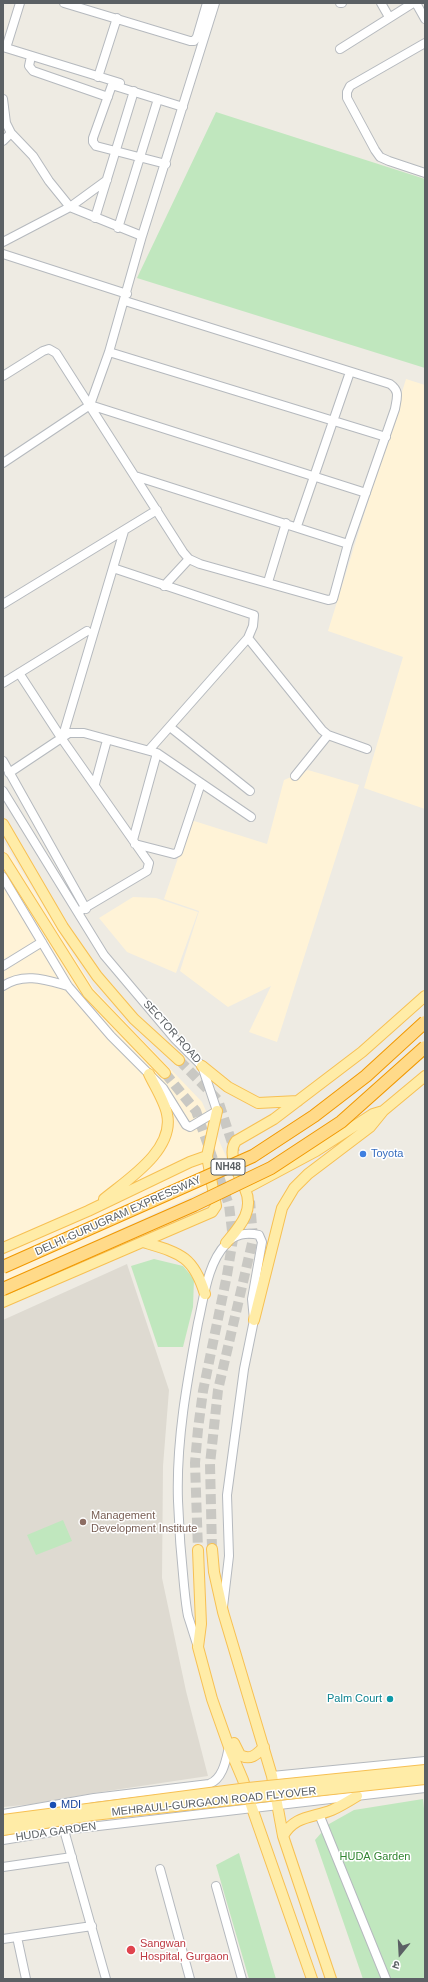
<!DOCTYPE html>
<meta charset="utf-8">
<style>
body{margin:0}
#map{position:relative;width:428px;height:1982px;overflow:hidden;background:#eeebe3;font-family:Arial,"Noto Sans Devanagari",sans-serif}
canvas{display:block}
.frame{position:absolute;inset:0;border:4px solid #5b6064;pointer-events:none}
.north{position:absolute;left:380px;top:1934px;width:40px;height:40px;-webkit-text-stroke:3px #fff;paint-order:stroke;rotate:198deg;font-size:11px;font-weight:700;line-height:16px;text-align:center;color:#5b6064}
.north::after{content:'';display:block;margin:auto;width:14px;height:18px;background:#5b6064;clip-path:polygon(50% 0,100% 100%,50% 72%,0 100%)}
</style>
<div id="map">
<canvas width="428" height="1982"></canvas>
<div class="frame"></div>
<div class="north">उ</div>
</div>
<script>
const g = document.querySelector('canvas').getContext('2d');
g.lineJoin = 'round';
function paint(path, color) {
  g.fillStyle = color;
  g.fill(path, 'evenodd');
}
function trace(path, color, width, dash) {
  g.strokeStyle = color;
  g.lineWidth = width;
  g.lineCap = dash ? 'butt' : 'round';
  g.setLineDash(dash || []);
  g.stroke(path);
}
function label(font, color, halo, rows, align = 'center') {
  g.font = font + ' Arial,sans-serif';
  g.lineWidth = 3;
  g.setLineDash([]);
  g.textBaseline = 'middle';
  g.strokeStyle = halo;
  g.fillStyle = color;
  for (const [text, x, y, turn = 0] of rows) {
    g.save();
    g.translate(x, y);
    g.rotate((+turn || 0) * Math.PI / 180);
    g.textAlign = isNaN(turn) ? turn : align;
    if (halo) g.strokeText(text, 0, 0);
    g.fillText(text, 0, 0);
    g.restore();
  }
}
paint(new Path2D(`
 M406 379 425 385V809L364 788 403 657 328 631Z
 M308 770 359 785 277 1042 249 1032 271 986 228 1007 180 971 199 911 164 899 191 820 267 844 284 780Z
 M3 840 94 989 202 1102 235 1177 3 1282Z
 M133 897 156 898 198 912 176 973 127 952 99 918Z`), '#fff3d7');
paint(new Path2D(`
 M127 1264 169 1390 163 1466 162 1578 186 1691 208 1776 94 1793 33 1804 3 1807V1320Z`), '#dedad1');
paint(new Path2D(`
 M216 112 425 179V368L137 278Z
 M154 1259 183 1266 194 1279 193 1307 183 1347H158L131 1266Z
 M63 1520 72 1541 36 1555 27 1535Z
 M423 1799 425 1818V1979H363L315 1840 329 1824 354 1810Z
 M239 1853 276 1979H249L216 1865Z`), '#c0e7be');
trace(new Path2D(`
 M179 1060 218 1100 235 1152
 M165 1073 196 1111 229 1205 233 1239 227 1275 203 1391 198 1429 195 1463 198 1550
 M212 1549 210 1464 218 1390 253 1239 250 1201`), '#c9c8c3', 10, [10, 5]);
const minor = new Path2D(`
 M64 3 190 41H194L197 37 207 3
 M340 3H342
 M381 3 389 17
 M416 3 425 19
 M425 43 350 86 347 92V98L375 150 380 157 389 161 425 173
 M3 47 120 83
 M6 48 20 3
 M340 49 413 3
 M31 56 29 66 33 71 108 97
 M98 77 117 18
 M3 99 6 123 11 133 3 141
 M11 133 33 156 49 181 70 207 142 236
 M166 164 96 146 93 142V138L112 85 183 107
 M95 218 134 91
 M118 228 158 99
 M3 242 70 207 107 180
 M3 254 127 294
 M109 352 386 437
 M3 376 43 351 49 349 56 353 183 552 189 559 200 564 328 600 333 599 348 544 395 409C397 397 400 391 390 384L125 301
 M90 405 366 493
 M3 463 90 405 109 352 142 236 215 3
 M135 476 348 544
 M297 526 350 372
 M113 568 254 615 253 626 248 638 149 750
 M268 582 286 523
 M164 586 189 559
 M3 604 157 510
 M248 638 322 730 328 735 367 749
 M19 673 62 739 149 863 147 871 78 912
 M3 683 87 631
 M170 727 250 791
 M62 739 124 531
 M3 761 86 909
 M9 773 69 733H84L157 753 251 817
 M295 776 328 735
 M95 784 107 740
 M3 791 104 955 175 1039 202 1066 217 1111 190 1127 186 1125 163 1088 111 1036 68 986 3 877
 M133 840 157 753
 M135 844 174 854 178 852 201 783
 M3 966 42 942
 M3 986C24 972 46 980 68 986
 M197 1644C194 1635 191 1625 188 1616 186 1606 185 1595 184 1585 181 1557 179 1529 178 1501 176 1441 187 1382 198 1323 204 1298 207 1264 226 1244 234 1234 247 1232 259 1235L262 1242 252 1299 254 1320 244 1369 227 1495 229 1556 223 1607
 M272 1776 425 1761
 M3 1814 94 1798 209 1784C223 1779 226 1760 229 1747
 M319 1814 386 1979
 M64 1830 106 1979
 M3 1840 64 1830 425 1788
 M3 1867 72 1857
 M160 1869 190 1979
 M216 1886 242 1979
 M17 1937 26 1979
 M3 1939 92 1926`);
const major = new Path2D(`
 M3 824 63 927 97 976 134 1019 179 1060
 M3 858 88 993 165 1073
 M202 1066 228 1087 258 1103 298 1101
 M383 1111 373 1114 316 1151 245 1189C240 1176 226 1154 236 1141L274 1119 362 1052 425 996
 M104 1199C127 1180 175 1150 167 1114 165 1102 154 1085 149 1074
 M143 1242C179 1253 193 1255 205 1294
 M226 1243C239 1227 255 1211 245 1189
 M3 1248 88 1211 190 1162 207 1156
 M3 1302 212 1212 216 1206 207 1156 217 1111
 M254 1320 282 1208 294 1188 308 1174 370 1127 383 1111 425 1076
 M212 1549 214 1572 223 1612 272 1776 283 1836 331 1979
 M198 1550 201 1624 198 1647 212 1699 229 1747 243 1780 252 1808 312 1979
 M234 1743 240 1755C251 1761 257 1754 264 1747
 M283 1836C295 1815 313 1818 332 1810 341 1806 349 1801 357 1796`);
trace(minor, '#b5b9be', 10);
trace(major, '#f7c053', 12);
trace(minor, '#fff', 8);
trace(major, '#ffeca7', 10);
const majorBridge = new Path2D(`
 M3 1820 248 1788 425 1770
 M3 1830 93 1815 425 1779`);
const highwayBridge = new Path2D(`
 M3 1267 253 1156 314 1116 366 1076 425 1022
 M3 1289 194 1205 271 1168 341 1122 425 1047`);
trace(majorBridge, '#f7c053', 12, []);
trace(highwayBridge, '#f19800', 14, []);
trace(majorBridge, '#ffeca7', 10);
trace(highwayBridge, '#ffda89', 12);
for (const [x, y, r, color] of [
 [363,1154,4,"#3f7fe0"],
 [83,1522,4,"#8d6e63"],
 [390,1699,4,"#0f9aa8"],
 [53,1805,4,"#1a4fb4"],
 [131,1950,5,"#e0444e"]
]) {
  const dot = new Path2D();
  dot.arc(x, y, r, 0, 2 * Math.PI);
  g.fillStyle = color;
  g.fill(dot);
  trace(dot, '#fff', 1.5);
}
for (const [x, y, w] of [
 [228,1167,34]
]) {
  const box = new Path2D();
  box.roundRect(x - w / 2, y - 8, w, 16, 3);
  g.fillStyle = '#fff';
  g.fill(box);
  trace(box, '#5b6064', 1);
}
label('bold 10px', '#5b6064', null, [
 ["NH48",228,1167]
]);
label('11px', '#5b6064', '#fff', [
 ["SECTOR ROAD",172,1032,48],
 ["DELHI-GURUGRAM EXPRESSWAY",118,1216,-24],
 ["MEHRAULI-GURGAON ROAD FLYOVER",214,1802,-6],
 ["HUDA GARDEN",56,1832,-8]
]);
label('11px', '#366cbe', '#fff', [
 ["Toyota",371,1154]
], 'left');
label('11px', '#785e54', '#fff', [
 ["Management",91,1516],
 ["Development Institute",91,1529]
], 'left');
label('11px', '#0d838f', '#fff', [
 ["Palm Court",382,1699]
], 'right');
label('11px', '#164399', '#fff', [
 ["MDI",61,1805]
], 'left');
label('11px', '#318531', '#fff', [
 ["HUDA Garden",375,1857]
]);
label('11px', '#be3a42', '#fff', [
 ["Sangwan",140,1944],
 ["Hospital, Gurgaon",140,1957]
], 'left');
</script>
